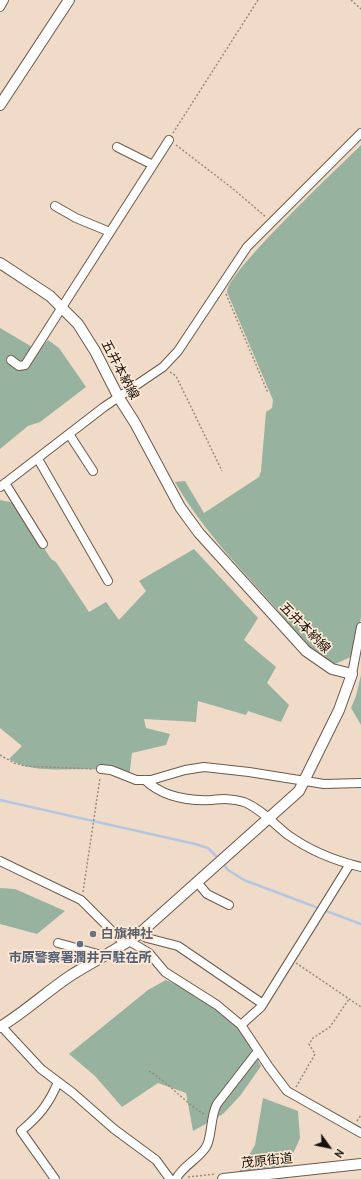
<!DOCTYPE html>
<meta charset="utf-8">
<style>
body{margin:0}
#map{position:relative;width:361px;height:1179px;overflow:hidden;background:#f0dbc9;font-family:Cabin,sans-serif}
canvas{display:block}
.north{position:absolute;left:309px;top:1127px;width:40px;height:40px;-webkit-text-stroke:3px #fee9d6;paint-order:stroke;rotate:123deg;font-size:11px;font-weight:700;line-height:16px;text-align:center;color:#18110b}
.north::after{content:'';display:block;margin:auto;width:14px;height:18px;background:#18110b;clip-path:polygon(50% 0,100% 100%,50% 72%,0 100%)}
</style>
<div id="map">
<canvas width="361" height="1179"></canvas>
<div class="north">N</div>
</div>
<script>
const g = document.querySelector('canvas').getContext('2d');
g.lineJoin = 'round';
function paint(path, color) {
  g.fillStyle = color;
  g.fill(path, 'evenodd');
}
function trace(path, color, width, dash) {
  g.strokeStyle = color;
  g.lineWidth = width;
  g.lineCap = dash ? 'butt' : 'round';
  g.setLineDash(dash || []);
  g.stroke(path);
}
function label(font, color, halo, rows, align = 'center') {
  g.font = font + ' Cabin,"Noto Sans JP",sans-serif';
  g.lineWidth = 3.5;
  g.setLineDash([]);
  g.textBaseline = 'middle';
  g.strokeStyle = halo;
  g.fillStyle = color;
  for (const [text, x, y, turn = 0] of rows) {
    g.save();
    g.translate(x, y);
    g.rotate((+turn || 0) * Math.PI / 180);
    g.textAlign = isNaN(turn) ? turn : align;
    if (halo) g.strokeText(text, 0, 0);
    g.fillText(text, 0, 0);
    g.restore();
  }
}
paint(new Path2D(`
 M361 145V617L353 656 335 664C309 652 292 627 274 606 238 566 202 529 175 482L185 481 204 513 259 477 261 471 266 412 272 408 273 400 227 292C227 272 340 166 361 145Z
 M0 328 39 351 48 340 59 348 86 387 40 422 28 426 0 449Z
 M0 500 15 503 51 559 56 562 89 612 106 602 119 620 146 591 139 581 194 549 258 618 244 640 276 667 267 683 289 705 281 722 248 711 246 715 198 701 196 722 144 719 146 728 170 734 166 745 132 753 129 778C121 776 112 772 103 770 73 766 36 776 9 759L22 746 0 728Z
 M361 675V725L351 708 356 696Z
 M0 888 15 889 65 911 37 934 0 924Z
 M166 980 227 1008 261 1066 240 1096 223 1114 193 1131 186 1093 158 1083 122 1107 95 1076 69 1054 148 990Z
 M263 1098 298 1111 300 1138 282 1179H235L255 1145Z`), '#97b29e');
trace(new Path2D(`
 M0 800 195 844 208 848 219 859
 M222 863 228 870 244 880 361 924`), '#b4c6e0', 2.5);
const minor = new Path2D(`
 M0 7 4 0
 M117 147 153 165
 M55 206 76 218 110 232
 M11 360 19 366 25 365 169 140
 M69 434 93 471
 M38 459 108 581
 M5 483 43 544
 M0 487 104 407 163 367 178 351 247 247 361 133
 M352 674 361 627
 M101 769 111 770 136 780H151L185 770 204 767 249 772 324 784 361 783
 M145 780C162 796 187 801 211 800 222 799 232 798 244 802 261 809 274 824 288 835 309 850 336 861 361 867
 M0 861 81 900 125 944
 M197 882 207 894 229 905
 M139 934 147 938 178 946 263 1004
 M129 941 149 953 165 972 217 1005 241 1025 269 1067 287 1091 361 1133
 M58 943 105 956
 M241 1025 261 1007 350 864
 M1 1026 41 1069 73 1093 114 1129 156 1160 170 1179
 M55 1179 21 1131C39 1116 49 1104 58 1082
 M176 1179C183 1165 198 1160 206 1147 212 1139 210 1116 217 1104L258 1051`);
const major = new Path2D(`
 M0 105 69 0
 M0 263 50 296 78 324 95 351 119 398 135 423 180 507 199 533 306 651 332 669 352 674 339 710 299 791 139 934C117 950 93 961 70 976 46 992 25 1012 0 1027
 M223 1179 361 1164`);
trace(minor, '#6c5a4a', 10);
trace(major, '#6c5a4a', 12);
trace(new Path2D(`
 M351 0 361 9
 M173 133 258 0
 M176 145 232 188 266 217
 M226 294 268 393
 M170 372 176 376 222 471
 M0 755 14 763 25 766 92 769
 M83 892 100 778
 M296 963 361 1007
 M149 1071C169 1083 184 1102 204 1114
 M296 1087 315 1054 309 1044 313 1038 330 1027 349 999
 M357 1121 361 1115
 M188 1177 216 1174`), '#9a8a7d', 1.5, [2, 2]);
trace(minor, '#fff', 8);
trace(major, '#fff', 10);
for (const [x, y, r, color] of [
 [93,934,4,"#6b7280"],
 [80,944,4,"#5c6f8a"]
]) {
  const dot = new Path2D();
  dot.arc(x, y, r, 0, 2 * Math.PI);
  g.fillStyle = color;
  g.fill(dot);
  trace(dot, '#fee9d6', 1.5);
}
label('13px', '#18110b', '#fee9d6', [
 ["五井本納線",120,370,62],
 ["五井本納線",305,628,45],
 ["茂原街道",267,1161,-6]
]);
label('bold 13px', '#5b616d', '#fee9d6', [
 ["白旗神社",101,934]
], 'left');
label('bold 13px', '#4e5e75', '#fee9d6', [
 ["市原警察署潤井戸駐在所",80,958]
]);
</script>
